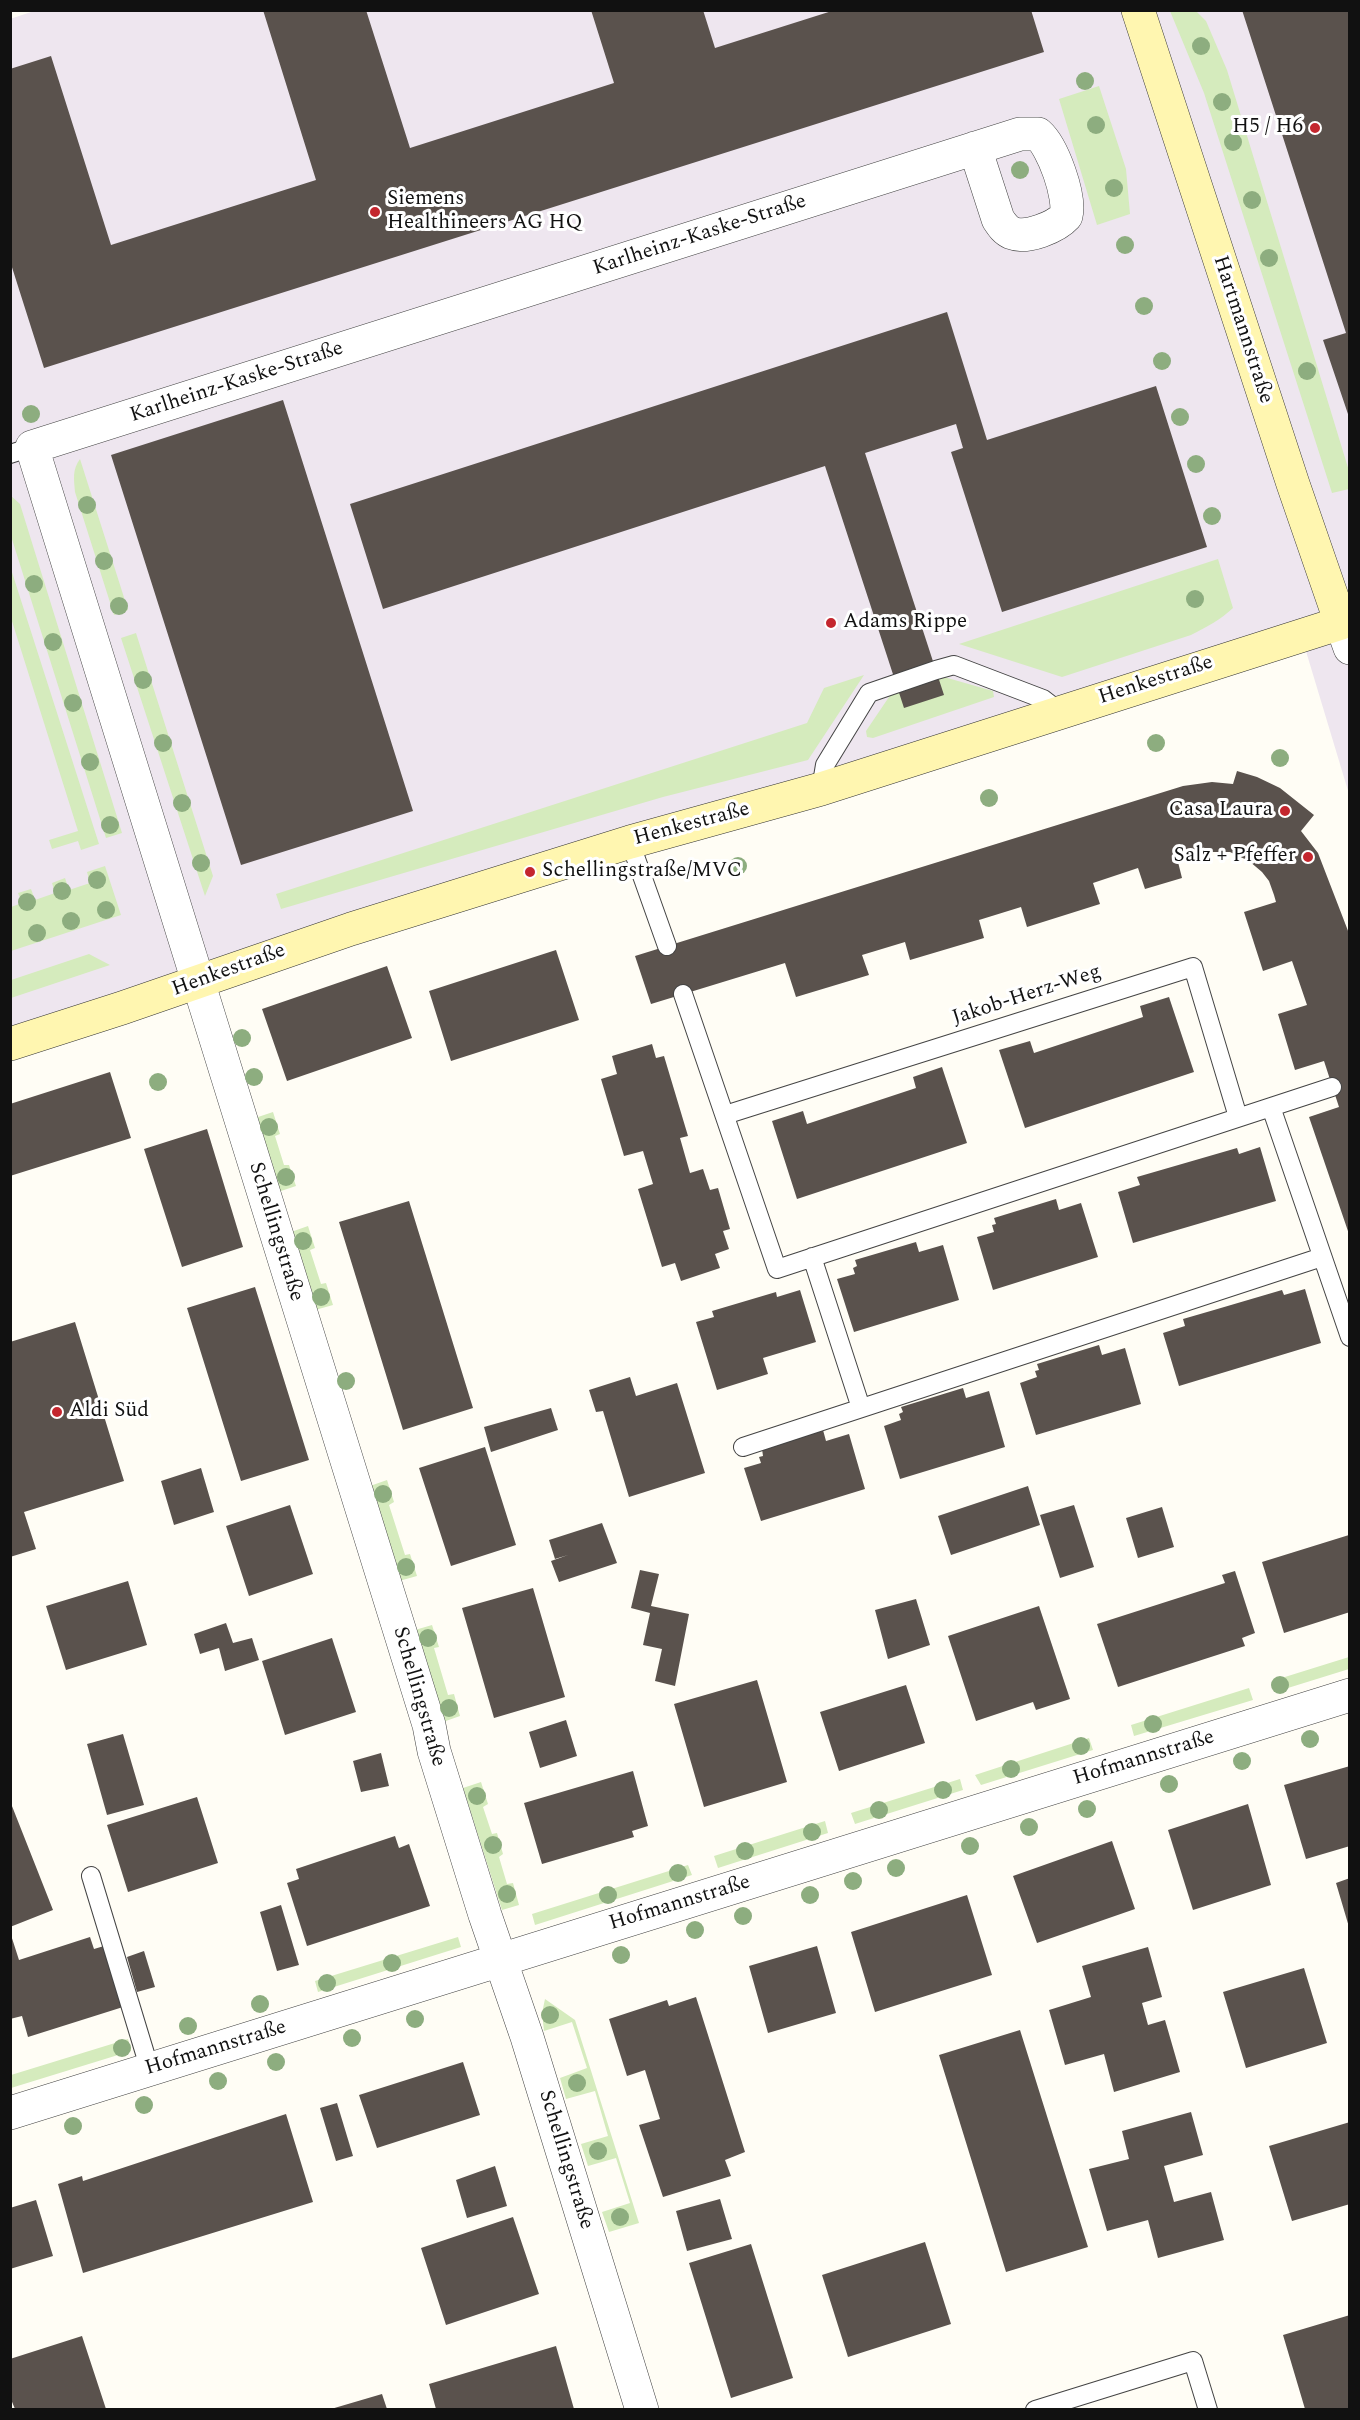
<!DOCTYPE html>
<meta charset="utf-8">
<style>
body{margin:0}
#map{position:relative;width:1360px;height:2420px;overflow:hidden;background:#fffdf5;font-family:Spectral,serif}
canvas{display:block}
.frame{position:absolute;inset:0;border:12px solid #111;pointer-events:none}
</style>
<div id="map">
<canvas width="1360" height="2420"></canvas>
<div class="frame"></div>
</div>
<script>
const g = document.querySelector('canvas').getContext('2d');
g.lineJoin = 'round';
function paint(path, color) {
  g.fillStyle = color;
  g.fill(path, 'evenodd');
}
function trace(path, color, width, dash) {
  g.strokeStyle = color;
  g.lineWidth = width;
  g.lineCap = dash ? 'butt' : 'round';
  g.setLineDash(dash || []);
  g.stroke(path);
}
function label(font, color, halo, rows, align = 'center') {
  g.font = font + ' Spectral,serif';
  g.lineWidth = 6;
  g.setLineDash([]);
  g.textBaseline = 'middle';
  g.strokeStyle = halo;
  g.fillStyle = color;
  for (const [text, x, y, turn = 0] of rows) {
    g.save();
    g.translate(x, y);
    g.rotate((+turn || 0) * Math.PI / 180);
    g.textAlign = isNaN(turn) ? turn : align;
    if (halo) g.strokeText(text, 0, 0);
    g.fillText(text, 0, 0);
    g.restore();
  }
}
paint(new Path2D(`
 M37 10 1349 11V794L1302 638 11 1045 10 19Z`), '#eee6ef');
paint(new Path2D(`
 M1170 11H1196L1206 21 1227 70 1349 471V489L1332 493 1204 93Z
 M1099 86 1126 169 1130 214 1097 225 1059 99Z
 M80 459 128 610 114 615 75 492C74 479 72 470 80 459Z
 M10 495 20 504 122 833 106 838 11 536Z
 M1218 559 1233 608C1220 620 1207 627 1191 635L1062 677 959 644Z
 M10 566 99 844 81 850 78 841 52 849 49 840 78 831 11 618Z
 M136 633 213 876 205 896 121 638Z
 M864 675 808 760 663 797 281 909 276 894 807 723 824 688Z
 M944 677 993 691 994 697 873 738 867 737 866 731 891 694Z
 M105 866 121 915 11 951V907L22 903 18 893 31 889 35 900 55 893 52 883 65 878 69 890 90 883 87 872Z
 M89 954 110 965 11 998V980Z
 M273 1112 280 1134 275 1136 284 1165H289L296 1186 278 1192 255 1118Z
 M308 1226 315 1248 310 1250 321 1284 326 1283 333 1305 315 1310 291 1232Z
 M387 1480 394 1502 389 1505 405 1555 410 1554 417 1576 399 1581 370 1486Z
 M432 1625 439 1647 434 1648 448 1695 454 1694 460 1716 443 1722 415 1630Z
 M1349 1657V1669L1275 1692 1272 1681Z
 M1249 1688 1253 1700 1134 1736 1131 1725Z
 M1089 1738 1093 1750 981 1785 975 1775Z
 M960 1779 963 1790 855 1824 851 1813Z
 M481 1782 488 1804 483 1807 492 1834 497 1833 503 1854 499 1857 507 1884 513 1883 519 1905 502 1910 463 1788Z
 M825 1821 828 1833 718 1868 714 1856Z
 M688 1865 692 1875 535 1925 532 1914Z
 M458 1937 461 1947 318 1992 315 1981Z
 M545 1999 575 2020 639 2223 609 2232 602 2212 630 2203 616 2158 588 2166 581 2144 608 2136 595 2091 566 2099 560 2078 587 2068 572 2022 544 2031 542 2013Z
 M128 2039 131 2051 11 2088V2075Z`), '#d5ebbd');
paint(new Path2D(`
 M263 10H366L410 148 614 83 591 10H703L715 48 835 10H1031L1044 52 44 368 10 261V69L51 56 111 245 316 180Z
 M1242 10H1350V420L1323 340 1346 333Z
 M947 312 987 440 1156 386 1207 547 1002 612 951 452 963 448 956 424 865 453 944 695 904 708 825 466 383 609 350 504Z
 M283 400 413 811 241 865 111 455Z
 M1237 771 1257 777 1280 788 1314 815 1301 831 1318 853 1350 936V1237L1309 1117 1339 1107 1324 1061 1295 1070 1278 1014 1307 1005 1292 961 1263 971 1244 912 1276 902 1274 895 1269 881 1262 872 1249 861 1230 852H1199L1177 858 1182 878 1145 889 1138 868 1093 883 1100 904 1027 927 1021 907 979 920 984 938 910 960 905 942 862 955 869 975 796 997 785 963 651 1004 635 956 1183 786 1212 782 1233 784Z
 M556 950 579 1020 451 1061 429 991Z
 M387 966 412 1038 287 1081 262 1009Z
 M1169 997 1194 1072 1025 1128 999 1050 1030 1041 1034 1053 1143 1017 1140 1006Z
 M652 1044 656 1058 664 1056 688 1136 680 1138 690 1173 703 1169 710 1190 718 1188 730 1229 723 1231 729 1249 715 1254 720 1268 681 1281 675 1263 662 1267 638 1189 653 1184 643 1151 624 1156 601 1079 617 1074 612 1056Z
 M942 1067 967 1143 797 1199 772 1121 803 1111 807 1124 916 1088 913 1077Z
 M110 1072 131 1138 10 1176V1104Z
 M207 1129 243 1247 182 1267 144 1149Z
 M1260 1147 1276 1201 1133 1243 1118 1192 1140 1185 1137 1177 1237 1148 1239 1154Z
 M1056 1199 1059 1210 1081 1203 1098 1257 993 1290 977 1237 994 1232 992 1225 996 1224 994 1218Z
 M409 1201 473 1408 403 1430 339 1222Z
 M916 1242 919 1252 943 1245 959 1300 854 1332 837 1279 855 1274 853 1268 857 1266 855 1260Z
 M255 1287 309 1460 241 1481 187 1308Z
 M1305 1289 1321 1343 1179 1386 1163 1333 1185 1326 1183 1319 1214 1310 1282 1290 1284 1295Z
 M800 1290 816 1342 763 1358 768 1374 717 1390 696 1322 714 1317 712 1311 776 1292 777 1297Z
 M75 1322 124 1481 24 1512 36 1549 10 1557V1342Z
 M1099 1345 1102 1355 1125 1348 1141 1404 1036 1435 1020 1383 1037 1377 1035 1371 1039 1370 1037 1364Z
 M630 1377 636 1396 677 1383 705 1473 629 1497 603 1411 596 1412 589 1390Z
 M963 1388 966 1398 989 1391 1005 1447 900 1479 884 1426 901 1420 899 1414 903 1412 901 1407Z
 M551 1408 558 1430 491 1452 484 1427Z
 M823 1430 826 1441 849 1434 865 1489 761 1521 744 1468 761 1463 759 1457 763 1456 762 1449Z
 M485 1447 516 1545 451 1566 419 1468Z
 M201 1468 214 1512 174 1525 161 1481Z
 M1028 1486 1040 1525 951 1555 938 1516Z
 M290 1505 313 1574 249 1596 226 1526Z
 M1074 1505 1094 1567 1060 1578 1040 1515Z
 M1162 1507 1174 1547 1138 1558 1126 1518Z
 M602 1523 617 1563 559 1582 551 1561 568 1555 555 1559 549 1540Z
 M1349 1535 1350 1612 1284 1633 1262 1562Z
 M640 1570 659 1574 651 1606 689 1614 675 1686 655 1681 662 1649 643 1645 650 1613 631 1608Z
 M1235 1571 1255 1633 1242 1638 1245 1646 1118 1687 1097 1624 1225 1583 1222 1575Z
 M128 1581 147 1645 66 1670 46 1606Z
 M533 1588 565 1697 494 1718 462 1608Z
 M916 1599 930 1645 888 1659 875 1610Z
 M1039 1606 1070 1699 1036 1710 1033 1702 976 1721 948 1636Z
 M226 1623 233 1643 252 1638 259 1660 225 1671 219 1648 200 1654 194 1634Z
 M332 1638 356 1712 285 1735 262 1661Z
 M757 1680 787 1782 704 1807 674 1704Z
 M906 1685 925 1743 839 1771 820 1712Z
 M566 1720 577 1756 540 1768 529 1732Z
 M123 1734 144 1805 107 1815 87 1744Z
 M381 1753 389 1786 361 1792 353 1761Z
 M1350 1766V1846L1306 1859 1284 1785Z
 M633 1771 648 1826 632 1831 634 1837 542 1864 524 1803Z
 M197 1797 218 1863 128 1892 107 1825Z
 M10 1801 53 1910 10 1927Z
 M1248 1804 1271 1885 1193 1910 1168 1830Z
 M395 1836 399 1848 409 1844 430 1906 307 1946 287 1883 299 1879 296 1869Z
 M1112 1841 1135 1909 1037 1943 1013 1876Z
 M1350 1878V1926L1349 1927 1336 1883Z
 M967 1895 992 1975 875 2012 851 1932Z
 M281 1905 299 1965 277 1971 260 1912Z
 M10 1932 19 1960 90 1937 94 1949 104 1946 123 2007 28 2037 22 2016 10 2019Z
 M817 1946 836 2013 768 2033 749 1966Z
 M1148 1947 1162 1997 1142 2003 1148 2025 1165 2020 1180 2072 1114 2092 1104 2054 1065 2065 1049 2010 1091 1997 1082 1966Z
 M144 1951 155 1987 137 1992 127 1957Z
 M1304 1968 1327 2043 1246 2068 1223 1992Z
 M696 1997 745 2152 725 2160 731 2176 663 2197 639 2125 660 2119 645 2070 627 2076 609 2019 667 2000 669 2006Z
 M1020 2030 1088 2247 1006 2272 939 2055Z
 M463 2062 480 2115 377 2148 359 2095Z
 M337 2103 353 2156 336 2161 320 2108Z
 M1191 2112 1203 2155 1164 2166 1174 2202 1211 2192 1224 2240 1158 2258 1148 2220 1107 2231 1089 2169 1129 2159 1122 2131Z
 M286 2114 313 2202 83 2273 58 2184 82 2176 83 2181Z
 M1350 2122V2204L1292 2221 1269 2146Z
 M495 2166 507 2206 467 2218 456 2180Z
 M720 2199 732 2239 687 2251 676 2211Z
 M36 2200 53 2256 10 2269V2208Z
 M513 2217 539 2294 446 2325 421 2248Z
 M925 2242 951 2324 848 2357 822 2275Z
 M751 2244 793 2378 731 2398 689 2263Z
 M1350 2315V2409H1305L1283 2335Z
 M82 2336 106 2409H15L10 2397V2359Z
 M556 2346 574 2409H436L429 2384Z
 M382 2394 387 2409H331Z`), '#5a524d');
const service = new Path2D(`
 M10 454 32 447
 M821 789 825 765 869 693 936 670 954 665 1043 699 1060 712
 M630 842 667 946
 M683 994 777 1269 1332 1087
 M1271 1107 1350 1337
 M725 1115 1193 967 1238 1117
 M812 1257 861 1408
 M743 1447 1322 1257
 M91 1876 150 2070
 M1035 2410 1193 2361 1208 2410`);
const minor = new Path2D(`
 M10 2113 1350 1695
 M642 2410 527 2037 485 1915 434 1751 429 1725 32 447 1020 134H1038C1053 147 1071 197 1066 216 1056 227 1027 239 1012 233 1005 230 1002 225 998 219L975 148`);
const tertiary = new Path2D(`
 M1341 623 1350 648`);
const secondary = new Path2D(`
 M10 1044 122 1008 351 929 630 842 821 789 1341 623 1293 484 1138 10`);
trace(service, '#444', 20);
trace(minor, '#444', 34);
trace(tertiary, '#444', 34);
trace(secondary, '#333', 34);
trace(service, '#fff', 18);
trace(minor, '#fff', 33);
trace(tertiary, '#fff', 33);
trace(secondary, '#fff6b0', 33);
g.fillStyle = '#8dad7f';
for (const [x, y] of [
 [1201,46],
 [1085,81],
 [1222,102],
 [1096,125],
 [1233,142],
 [1020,170],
 [1114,188],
 [1252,200],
 [1125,245],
 [1269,258],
 [1144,306],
 [1162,361],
 [1307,371],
 [31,414],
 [1180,417],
 [1196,464],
 [87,505],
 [1212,516],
 [104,561],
 [34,584],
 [1195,599],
 [119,606],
 [53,642],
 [143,680],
 [73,703],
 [163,743],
 [1156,743],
 [1280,758],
 [90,762],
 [989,798],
 [182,803],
 [110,825],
 [201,863],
 [738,866],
 [97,880],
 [62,891],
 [27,902],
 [106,910],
 [71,921],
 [37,933],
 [242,1038],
 [254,1077],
 [158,1082],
 [269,1127],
 [286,1177],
 [303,1241],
 [321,1297],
 [346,1381],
 [383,1494],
 [406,1567],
 [428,1638],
 [1280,1685],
 [449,1708],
 [1153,1724],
 [1310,1739],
 [1081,1746],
 [1242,1761],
 [1011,1769],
 [1169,1784],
 [943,1790],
 [477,1796],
 [1087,1809],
 [879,1810],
 [1029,1827],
 [812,1832],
 [493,1845],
 [970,1846],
 [745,1851],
 [896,1868],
 [678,1873],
 [853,1881],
 [507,1894],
 [608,1895],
 [810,1895],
 [743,1916],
 [695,1930],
 [621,1955],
 [392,1963],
 [327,1983],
 [260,2004],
 [550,2015],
 [415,2019],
 [188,2026],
 [352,2038],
 [122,2048],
 [276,2062],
 [218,2081],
 [577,2083],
 [144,2105],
 [73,2126],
 [598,2151],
 [620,2217]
]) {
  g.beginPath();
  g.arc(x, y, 9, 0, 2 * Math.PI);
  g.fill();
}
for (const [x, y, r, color] of [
 [1315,128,6,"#c4262e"],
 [375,212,6,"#c4262e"],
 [831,623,6,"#c4262e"],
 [1285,811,6,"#c4262e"],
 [1308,857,6,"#c4262e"],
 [530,872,6,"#c4262e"],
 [57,1412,6,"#c4262e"]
]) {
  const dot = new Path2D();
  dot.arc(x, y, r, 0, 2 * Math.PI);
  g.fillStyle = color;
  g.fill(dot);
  trace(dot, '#fff', 2);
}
label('21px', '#111', '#fff', [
 ["H5 / H6",1303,128,"right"],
 ["Siemens",387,200],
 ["Healthineers AG HQ",387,224],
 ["Adams Rippe",843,623],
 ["Casa Laura",1273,811,"right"],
 ["Salz + Pfeffer",1296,857,"right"],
 ["Schellingstraße/MVC",542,872],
 ["Aldi Süd",69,1412]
], 'left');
label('21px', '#111', '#fff', [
 ["Karlheinz-Kaske-Straße",700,236,-18],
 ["Hartmannstraße",1242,330,72],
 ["Karlheinz-Kaske-Straße",237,383,-18],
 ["Henkestraße",1156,681,-18],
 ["Henkestraße",692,825,-15],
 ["Henkestraße",229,971,-20],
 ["Jakob-Herz-Weg",1027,996,-18],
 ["Schellingstraße",275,1232,73],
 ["Schellingstraße",418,1697,74],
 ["Hofmannstraße",1144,1759,-17],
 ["Hofmannstraße",680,1904,-17],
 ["Hofmannstraße",216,2049,-17],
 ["Schellingstraße",565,2160,73]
]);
</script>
